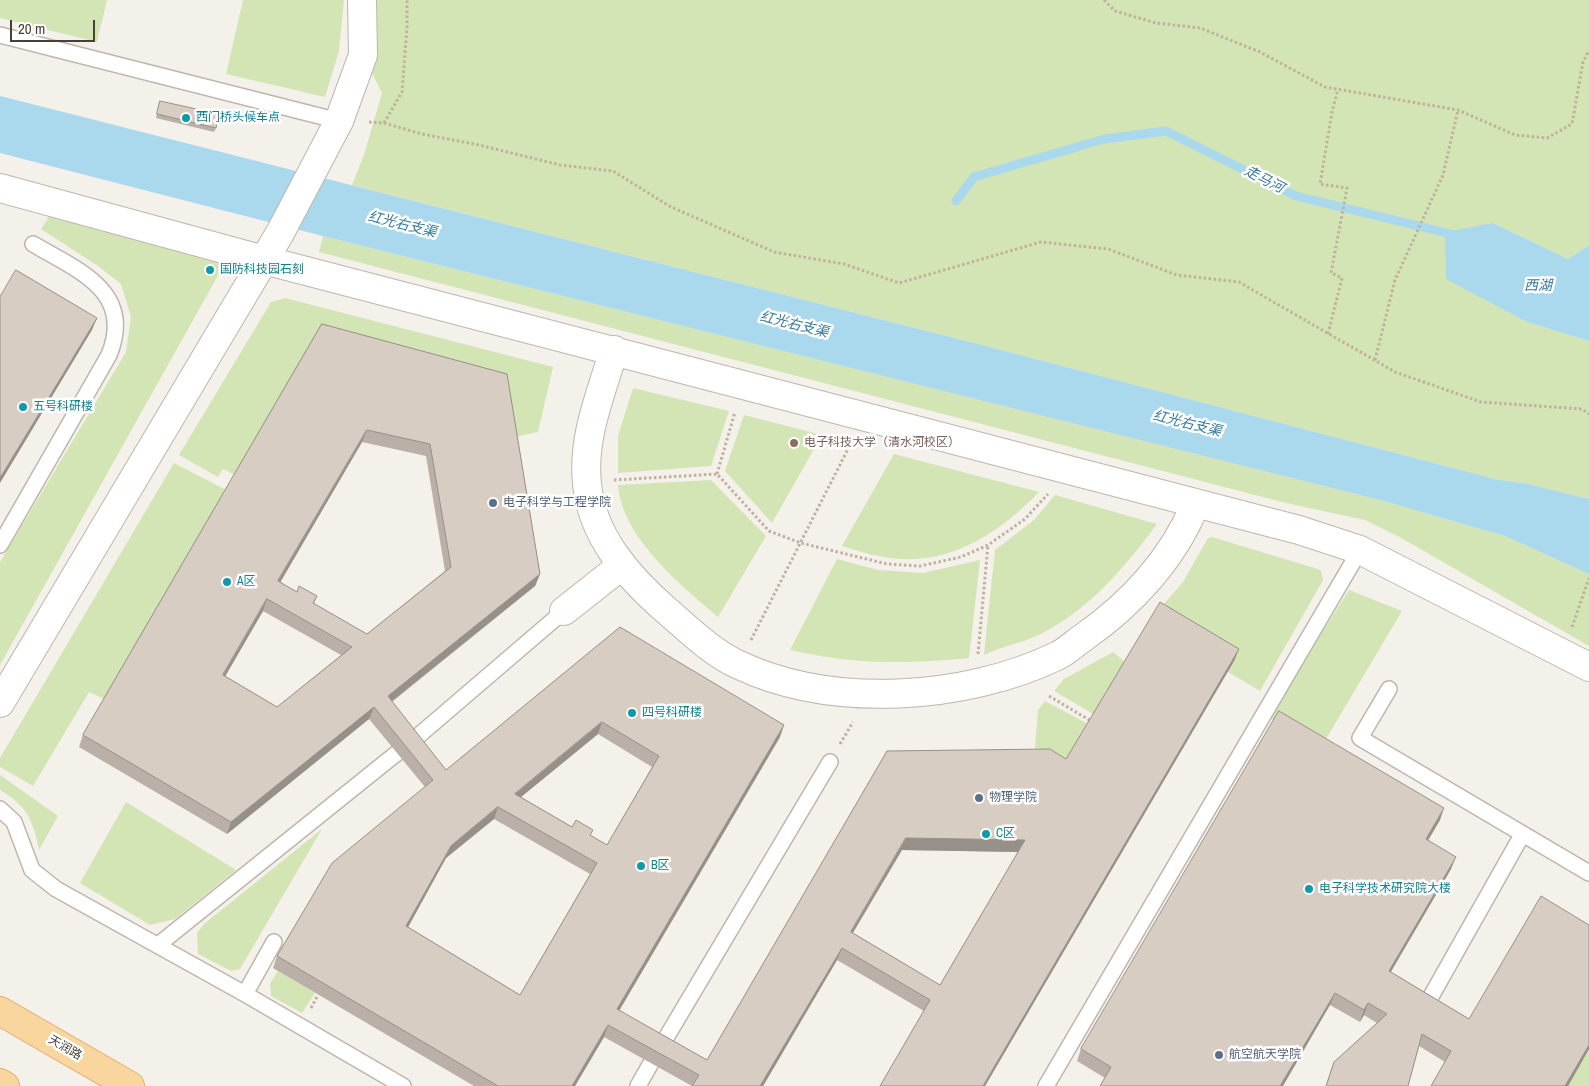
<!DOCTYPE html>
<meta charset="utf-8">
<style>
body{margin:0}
#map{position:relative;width:1589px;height:1086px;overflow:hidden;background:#f4f0ea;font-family:"Archivo Narrow",sans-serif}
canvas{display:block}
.scale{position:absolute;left:10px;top:20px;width:85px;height:22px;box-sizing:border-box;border:2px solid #474038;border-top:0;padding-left:6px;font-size:15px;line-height:18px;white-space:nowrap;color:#474038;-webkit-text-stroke:4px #fff;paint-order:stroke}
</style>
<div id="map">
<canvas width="1589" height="1086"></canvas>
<div class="scale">20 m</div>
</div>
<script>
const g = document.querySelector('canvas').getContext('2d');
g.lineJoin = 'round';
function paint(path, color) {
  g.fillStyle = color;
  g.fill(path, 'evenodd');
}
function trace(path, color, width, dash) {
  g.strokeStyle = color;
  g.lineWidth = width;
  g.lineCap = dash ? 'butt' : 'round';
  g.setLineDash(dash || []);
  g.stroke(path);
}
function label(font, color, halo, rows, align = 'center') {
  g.font = font + ' "Archivo Narrow","Noto Sans SC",sans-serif';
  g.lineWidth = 5;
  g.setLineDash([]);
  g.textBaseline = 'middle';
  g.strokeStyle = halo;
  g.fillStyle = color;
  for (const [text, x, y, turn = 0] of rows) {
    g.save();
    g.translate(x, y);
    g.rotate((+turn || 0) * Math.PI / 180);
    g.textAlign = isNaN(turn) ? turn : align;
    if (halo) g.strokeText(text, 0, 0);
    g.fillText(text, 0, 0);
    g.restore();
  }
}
paint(new Path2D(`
 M0 0H107L97 42 0 18Z
 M243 0H344L339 51 325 97 226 74Z
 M362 0H1589V245L1568 259 1493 223 1527 322 1589 341V499L1524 483 1499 480 986 346 352 185 364 155 382 93 363 55Z
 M51 213 225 263 0 665V562L126 352 131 317 121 284 98 266 41 229Z
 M323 236 1380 500 1505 536 1589 574V646L1403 539 1365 520 1286 503 319 252Z
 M285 298 553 367 538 432 511 438 503 386 237 476 223 469 218 477 179 455 271 302Z
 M633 388 729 411 711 466 618 473V436Z
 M744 415 822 435 772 523 725 471Z
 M894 454 1039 492C996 536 944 570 879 556 867 554 855 550 842 546Z
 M174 463 228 491 106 700 89 692 33 786 0 767V758Z
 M711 480 766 536 718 617C681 585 622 538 618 485Z
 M1055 495 1157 524C1125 567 1090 609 1041 634 1023 643 1002 646 984 655L995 550 1034 520Z
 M1212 537 1321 570 1323 580 1260 691 1228 672 1155 614 1183 582 1208 538Z
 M837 559 878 570 923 573 980 560 969 658C902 664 856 665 790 650Z
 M1349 590 1402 611 1320 749 1268 717Z
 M1113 652 1126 663 1095 715 1054 691 1064 679Z
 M1045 701 1088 724 1061 771 1034 761 1038 710Z
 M0 775 58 816 39 850C33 820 27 806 0 790Z
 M126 802 236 870 175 919 150 925 80 883Z
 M322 829 240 969 231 971 198 954 197 933 204 924Z
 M278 971 315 993 302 1013 271 996 270 984Z
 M1589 1049V1086H1568Z`), '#d4e5b5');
paint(new Path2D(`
 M0 96 986 346 1499 480 1524 483 1589 499V574L1505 536 1380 500 323 236 0 153Z
 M1493 223 1568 259 1589 245V341L1527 322 1446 279 1445 232Z`), '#aad8ec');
trace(new Path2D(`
 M956 201 974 177 1104 139 1166 131 1296 196 1455 235`), '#aad8ec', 9);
const lane = new Path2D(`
 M0 35 339 121
 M0 545 109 355C135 291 77 270 33 244
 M1389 689 1360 738 1589 873
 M410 743 564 611
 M0 809 14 822 32 870 56 889 245 994 403 1086
 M158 945 397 753
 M245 994 274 942
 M1425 1007 1522 835
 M660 1048 830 762
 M638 1086 651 1063
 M1046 1086 1360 550`);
const street = new Path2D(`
 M0 188 264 260 1299 530 1360 550 1589 667
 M614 350C601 394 582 437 587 484 592 536 628 577 666 610 688 629 712 653 739 665 833 709 965 700 1057 656 1067 651 1075 643 1084 637 1131 604 1173 559 1195 505
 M564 611 621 566
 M0 703 280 233 339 121 363 55 362 0`);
const primary = new Path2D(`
 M0 1011 130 1086
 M0 1083 5 1086`);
trace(lane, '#bfb6ad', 18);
trace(street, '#bfb6ad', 30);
trace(primary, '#ddb16f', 30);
trace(new Path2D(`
 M1104 0 1115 11 1156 23 1200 28 1260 52 1325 87 1458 110 1515 135 1547 138 1572 124 1583 62 1589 50
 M369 122 384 123 422 134 479 145 560 165 613 171 671 207 774 252 844 264 899 283 1041 242 1108 249 1177 275 1239 282 1395 372 1481 402 1582 409 1589 414
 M384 123 402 92 407 27V0
 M1328 334 1342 278 1331 273 1347 188 1320 184 1332 112 1338 89
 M1375 360 1395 280 1443 175 1458 110
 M717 474 735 412
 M614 480 717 474 769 531 801 543 887 564 920 566 961 557 988 545 1025 519 1048 494
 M1572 627 1589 578
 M751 640 851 443
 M978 654 988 545
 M1049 696 1091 721
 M840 744 853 722
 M311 1008 318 995`), '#c0b19f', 3, [2.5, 2.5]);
trace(lane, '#fff', 15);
trace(street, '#fff', 28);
trace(primary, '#f8d69e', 28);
paint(new Path2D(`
 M160 101 216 128 214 132 156 118Z
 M322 324 507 374 540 574 535 586 392 702 446 770 620 627 780 737 619 1011 707 1060 887 751 1066 759 1239 649 1234 661 985 1086H880L924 1011 837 960 763 1086H692L604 1037 575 1086H474L273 968 277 956 425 787 369 719 227 834 79 747 83 735ZM362 442 426 456 445 571 367 634 314 604 317 596 297 592 280 582ZM263 611 341 655 277 707 225 676ZM598 734 652 767 607 845 591 836 572 827 521 797ZM494 819 590 874 520 995 408 927 446 858ZM902 850 1018 852 940 985 853 933Z
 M1440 820 1428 841 1451 869 1391 972 1469 1019 1589 1049 1568 1086H1431L1445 1062 1419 1046 1408 1086H1326L1334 1062 1377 1023 1364 1015 1360 1022 1330 1005 1105 1078 1077 1061 1081 1049Z`), '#bab0a8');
paint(new Path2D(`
 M97 318 92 330 0 483V478Z
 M367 430 362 442 274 593 278 581Z
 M540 574 535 586 383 708 388 696Z
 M267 599 263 611 219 687 223 675Z
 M1239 649 1234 661 985 1086H983Z
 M374 707 369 719 227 834 231 822Z
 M602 722 598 734 510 806 515 794Z
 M784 725 780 737 613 1021 617 1009Z
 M498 807 494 819 446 858 402 938 406 926 451 846Z
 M1444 808 1440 820 1421 851 1426 839Z
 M906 838 1025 840 1020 852 902 850 846 944 851 932Z
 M1456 857 1451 869 1384 983 1389 971Z
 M842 948 837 960 763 1086H760Z
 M1335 993 1330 1005 1283 1086H1280Z
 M1368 1003 1364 1015 1360 1022 1364 1010Z
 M608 1025 604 1037 575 1086H572Z
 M1589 1045V1049L1568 1086H1565Z`), '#979088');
const building = new Path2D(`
 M160 101 219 114 216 128 157 114Z
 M16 270 97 318 0 478V297Z
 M322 324 507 374 540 574 388 696 446 770 620 627 784 725 617 1009 707 1060 887 751 1050 749 1066 759 1160 602 1239 649 983 1086H880L930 1000 842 948 760 1086H692L699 1075 608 1025 572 1086H498L277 956 332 863 433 780 374 707 231 822 83 735ZM367 430 430 444 451 567 367 634 313 603 317 596 299 586 297 592 278 581ZM267 599 352 647 277 707 223 675ZM602 722 659 756 607 845 590 835 593 830 576 820 572 827 515 794ZM498 807 597 863 520 995 406 926 451 846ZM906 838 1025 840 940 985 851 932Z
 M1279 711 1444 808 1426 839 1456 857 1389 971 1469 1019 1541 896 1589 925V1045L1565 1086H1431L1451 1051 1422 1034 1408 1086H1326L1334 1062 1387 1014 1368 1003 1364 1010 1335 993 1280 1086H1100L1111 1067 1081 1049Z`);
paint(building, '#d8cdc3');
trace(building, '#979088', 1);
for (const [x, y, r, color] of [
 [186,118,5,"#0f9aa8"],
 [210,270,5,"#0f9aa8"],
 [23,407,5,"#0f9aa8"],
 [794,443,5,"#8d6e63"],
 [493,503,5,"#5c6f8a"],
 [227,582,5,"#0f9aa8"],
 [632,713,5,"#0f9aa8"],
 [979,798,5,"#5c6f8a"],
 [986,834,5,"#0f9aa8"],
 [641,866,5,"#0f9aa8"],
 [1309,889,5,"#0f9aa8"],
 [1219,1055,5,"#5c6f8a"]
]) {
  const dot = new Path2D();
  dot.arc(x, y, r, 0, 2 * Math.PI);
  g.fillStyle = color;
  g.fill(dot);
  trace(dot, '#fff', 2);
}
label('12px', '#0d838f', '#fff', [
 ["西门桥头候车点",196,118],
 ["国防科技园石刻",220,270],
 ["五号科研楼",33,407],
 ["A区",237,582],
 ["四号科研楼",642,713],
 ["C区",996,834],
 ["B区",651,866],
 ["电子科学技术研究院大楼",1319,889]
], 'left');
label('12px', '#785e54', '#fff', [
 ["电子科技大学（清水河校区）",804,443]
], 'left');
label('12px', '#4e5e75', '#fff', [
 ["电子科学与工程学院",503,503],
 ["物理学院",989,798],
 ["航空航天学院",1229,1055]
], 'left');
label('12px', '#474038', '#fff', [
 ["天润路",65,1048,30]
]);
label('italic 14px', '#337b9d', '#fff', [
 ["走马河",1264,180,27],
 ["红光右支渠",402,225,14],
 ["西湖",1538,286],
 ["红光右支渠",794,325,14],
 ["红光右支渠",1187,424,14]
]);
</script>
